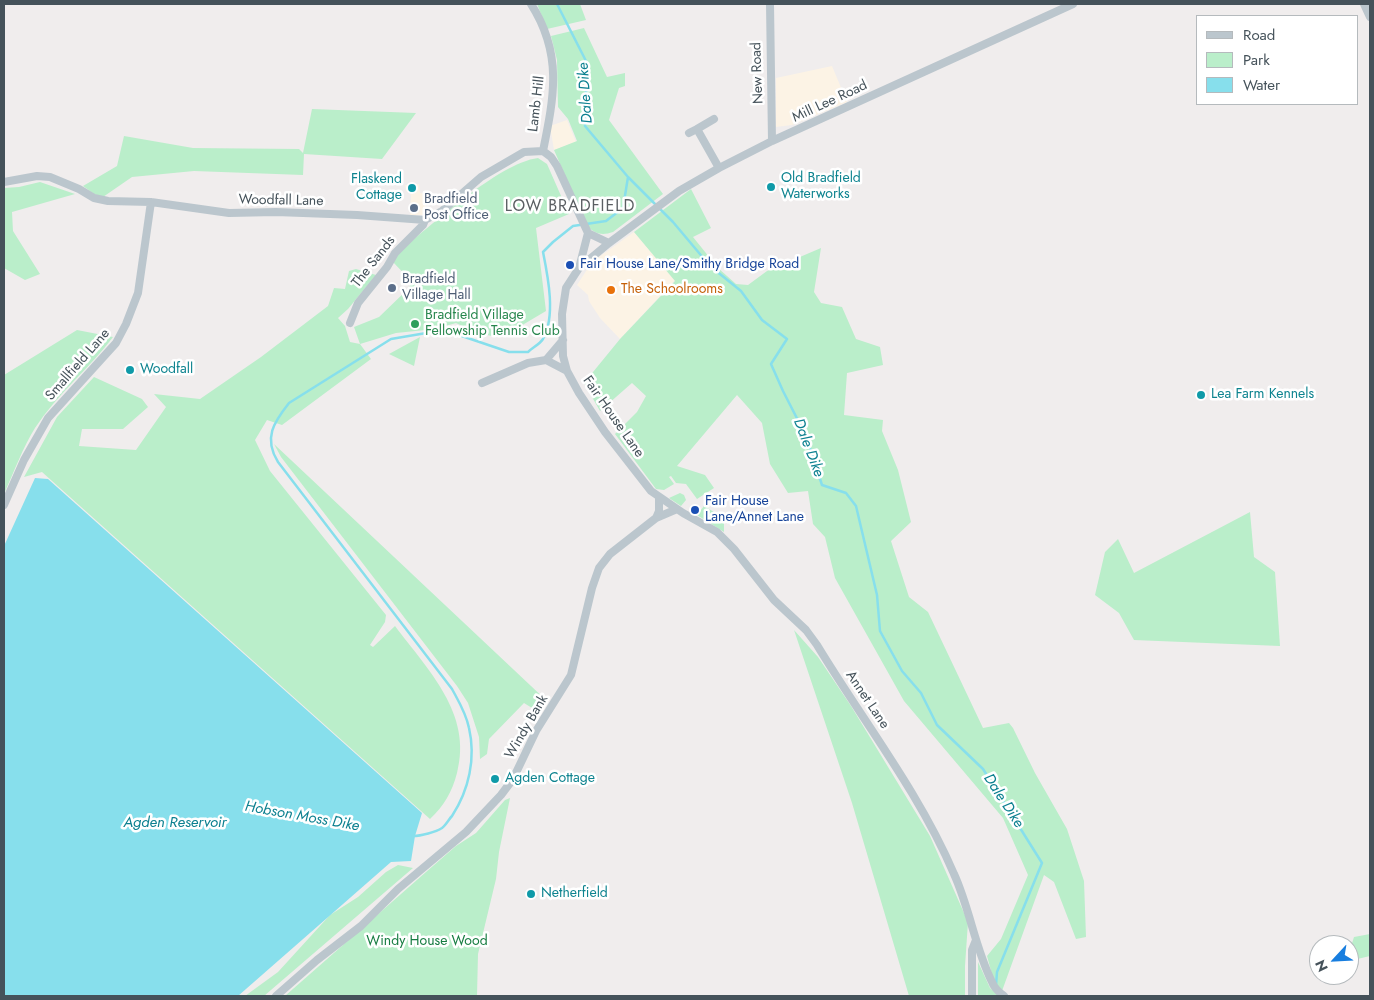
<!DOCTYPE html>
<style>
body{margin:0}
#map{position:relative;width:1374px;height:1000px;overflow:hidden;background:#f0eded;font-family:Jost,sans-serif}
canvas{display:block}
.frame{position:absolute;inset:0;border:5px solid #45525a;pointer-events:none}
.legend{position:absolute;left:1196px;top:15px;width:162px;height:90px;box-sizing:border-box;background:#fff;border:1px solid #b5babd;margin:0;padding:6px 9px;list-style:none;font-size:15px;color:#45525a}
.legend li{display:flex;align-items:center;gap:10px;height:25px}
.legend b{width:25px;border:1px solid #b5babd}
.north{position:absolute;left:1309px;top:935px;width:50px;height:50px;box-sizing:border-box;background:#fff;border:1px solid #b5babd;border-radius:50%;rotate:245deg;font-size:14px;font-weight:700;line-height:20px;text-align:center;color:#45525a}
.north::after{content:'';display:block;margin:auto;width:18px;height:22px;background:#187edf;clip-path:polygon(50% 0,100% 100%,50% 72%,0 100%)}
</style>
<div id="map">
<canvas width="1374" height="1000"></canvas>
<div class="frame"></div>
<ul class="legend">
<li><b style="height:6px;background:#bbc6cd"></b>Road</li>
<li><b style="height:14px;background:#baeeca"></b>Park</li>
<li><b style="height:14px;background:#87dfec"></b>Water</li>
</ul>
<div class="north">N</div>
</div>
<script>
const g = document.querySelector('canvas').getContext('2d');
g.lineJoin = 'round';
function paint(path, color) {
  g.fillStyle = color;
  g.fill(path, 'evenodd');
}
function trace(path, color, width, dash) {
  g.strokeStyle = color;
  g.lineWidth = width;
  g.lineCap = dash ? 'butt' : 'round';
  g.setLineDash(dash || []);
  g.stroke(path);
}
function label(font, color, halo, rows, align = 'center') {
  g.font = font + ' Jost,sans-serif';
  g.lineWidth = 5;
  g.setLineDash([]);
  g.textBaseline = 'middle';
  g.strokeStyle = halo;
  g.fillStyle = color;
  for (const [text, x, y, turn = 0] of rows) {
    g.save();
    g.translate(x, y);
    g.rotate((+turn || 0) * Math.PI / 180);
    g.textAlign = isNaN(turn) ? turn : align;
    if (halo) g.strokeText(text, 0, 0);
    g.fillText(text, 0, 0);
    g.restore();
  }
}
paint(new Path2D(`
 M832 66 847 102 792 125 776 127V78Z
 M567 120 576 142 554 150 550 126Z
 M419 184 420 193 426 194 425 215H410L411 196 410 192 406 191 405 185Z
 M634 232 675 280 620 339 600 318 589 301 588 295 577 285 592 262Z`), '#fcf3e5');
paint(new Path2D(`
 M537 4H580L586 20 547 29Z
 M584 28 607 77 625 73V86L619 88 609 120 663 194 613 232C602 236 595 234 587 226L554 150 577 141 568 119 558 107 557 60 551 36Z
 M312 109 416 113 382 159 304 154 303 175 194 171 132 177 103 197 94 194 83 186 117 166 124 136 193 148 299 149 303 153Z
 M538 158 547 164 569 214 536 228 546 311 514 330 492 336 477 333 456 323 435 329 396 333 360 344 371 359 282 425 267 420 255 440 270 471 386 615 385 622 370 645 373 647 395 626C428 670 473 714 457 773 452 792 444 806 430 819L42 472 24 477 57 417 94 377 142 399 148 407 123 429H82L79 446 136 450 166 407 154 394 200 399 261 357 328 306 334 288 345 289 349 271 356 269 376 275 348 309 338 318 345 326 350 342 360 344 354 327 379 317 408 289 412 282 393 262 397 253C430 227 498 163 538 158Z
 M40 182 75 194 12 212 13 231 40 274 25 280 4 268V188L19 187Z
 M691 189 711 228 693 237 718 268 736 284 748 285 767 271 821 248 814 292 821 303 842 307 856 339 880 347 883 365 847 373 844 415 883 420 882 431 898 470 911 522 891 541 909 597 928 612 983 728 1009 723 1013 728 1035 773 1067 829 1084 881 1086 937 1076 939 1054 882 1044 875 1002 991 994 982 987 956 1001 939 1028 875 1003 818 904 701 835 578 825 537 813 524 808 491 788 493 770 464 762 423 737 395 677 466 705 475 714 488 697 499 686 484 676 483 671 476 669 477 674 484 664 490 656 489 615 434 637 412 646 396 632 383 600 411 584 383 620 339 675 281 634 232Z
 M77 330 113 337C89 369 57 394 35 428 24 445 13 474 4 494V375Z
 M420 337 414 366 389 354Z
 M274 444 548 702 540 713 524 703 489 739 487 754 480 759 479 737 468 703 457 686 281 457Z
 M680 493 684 495 686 500 681 506 669 498Z
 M704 506 724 518V532L697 515Z
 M1250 512 1254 557 1275 572 1280 646 1134 640 1119 613 1095 595 1105 552 1118 539 1134 573Z
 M794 630 818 657 851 706 930 836 968 922 965 966V996H909L852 803Z
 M510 798 499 852 496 879 478 954 477 996H285L426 872 456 846 476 833 505 800Z
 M398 865 413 868 264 996H245L278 972 330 915 358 897 386 872Z
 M1370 934V956L1349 961V953L1354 937Z
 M978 962 990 988 999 996H978Z`), '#baeeca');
paint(new Path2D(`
 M35 478 48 479 422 813 415 836 411 861 391 862 238 996H4V546Z`), '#87dfec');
trace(new Path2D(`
 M557 4 587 63 585 126 628 177 673 222 710 266 741 291 762 320 787 339 771 364 783 391 806 436 822 485 846 493 856 506 877 595 880 631 902 671 921 693 937 725 983 769 1042 863 997 972 996 985
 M413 836C421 836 436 832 442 828 446 825 449 819 452 816 469 790 476 758 469 728 466 713 459 702 452 689L278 462C263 438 274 422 289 403L391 339 444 330 509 352H528C532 348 540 344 543 339 556 316 548 277 543 252L553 242 573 226 606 221 623 208 628 177`), '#87dfec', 2.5);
trace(new Path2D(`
 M531 4C563 54 554 97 543 151
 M770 4 772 141
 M1364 4 1370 17
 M697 129 714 119
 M689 133 697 129 719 168
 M4 182 37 176 50 177 79 189 94 198 108 201 151 202 229 213 276 212 357 215 425 220 442 211 481 177 524 152 543 151 551 157 557 166 588 233 609 243
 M579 268 588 233
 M350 323 358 303 387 267 395 253 423 225 425 220
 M546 360 567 371
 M482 383 528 363 546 360 563 340
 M4 505 24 460 48 418 116 343 126 324 138 293 151 202
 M656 518 677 509
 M276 996 317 960 361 926 398 889 466 832 501 795 513 779 536 731 571 675 592 588 599 568 610 554 656 518 659 511V498
 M972 996V950L976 940
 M1004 996C1000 993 994 988 992 982 975 948 970 909 954 874 919 792 863 721 817 645L806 630 774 600 734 549 717 532 683 513 651 491 605 432 579 393 567 371 563 356 562 314 566 288 579 268 609 243 679 191 719 168 772 141 1073 4`), '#bbc6cd', 8);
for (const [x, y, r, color] of [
 [771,187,5,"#0f9aa8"],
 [412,188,5,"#0f9aa8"],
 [414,208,5,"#5c6f8a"],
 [570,265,5,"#1a4fb4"],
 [392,288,5,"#5c6f8a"],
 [611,290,5,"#e8710a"],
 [415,324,5,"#2e9e5b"],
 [130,370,5,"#0f9aa8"],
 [1201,395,5,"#0f9aa8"],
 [695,510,5,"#1a4fb4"],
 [495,779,5,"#0f9aa8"],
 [531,894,5,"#0f9aa8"]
]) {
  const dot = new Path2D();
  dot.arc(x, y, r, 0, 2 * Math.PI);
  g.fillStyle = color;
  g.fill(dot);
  trace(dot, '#fff', 2);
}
label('14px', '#45525a', '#fff', [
 ["New Road",758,73,-92],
 ["Mill Lee Road",830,102,-25],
 ["Lamb Hill",537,104,-83],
 ["Woodfall Lane",281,201,1],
 ["The Sands",374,262,-52],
 ["Smallfield Lane",78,365,-49],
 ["Fair House Lane",613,417,55],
 ["Annet Lane",867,700,56],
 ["Windy Bank",527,727,-60]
]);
label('14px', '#0d838f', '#fff', [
 ["Old Bradfield",781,179],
 ["Waterworks",781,195],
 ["Flaskend",402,180,"right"],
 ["Cottage",402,196,"right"],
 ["Woodfall",140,370],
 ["Lea Farm Kennels",1211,395],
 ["Agden Cottage",505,779],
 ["Netherfield",541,894]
], 'left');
label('14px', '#4e5e75', '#fff', [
 ["Bradfield",424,200],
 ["Post Office",424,216],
 ["Bradfield",402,280],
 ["Village Hall",402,296]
], 'left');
label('14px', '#164399', '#fff', [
 ["Fair House Lane/Smithy Bridge Road",580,265],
 ["Fair House",705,502],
 ["Lane/Annet Lane",705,518]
], 'left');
label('14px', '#c56008', '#fff', [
 ["The Schoolrooms",621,290]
], 'left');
label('14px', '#27864d', '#fff', [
 ["Bradfield Village",425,316],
 ["Fellowship Tennis Club",425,332]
], 'left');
label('14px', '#167c41', '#fff', [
 ["Windy House Wood",427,942]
]);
label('italic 15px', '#0c8090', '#fff', [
 ["Dale Dike",586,93,-94],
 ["Dale Dike",808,448,69],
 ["Dale Dike",1003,801,57],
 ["Hobson Moss Dike",302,817,10],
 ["Agden Reservoir",175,823]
]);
g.letterSpacing = '1px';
label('16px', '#5a5e62', '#fff', [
 ["LOW BRADFIELD",570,207]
]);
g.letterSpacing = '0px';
</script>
